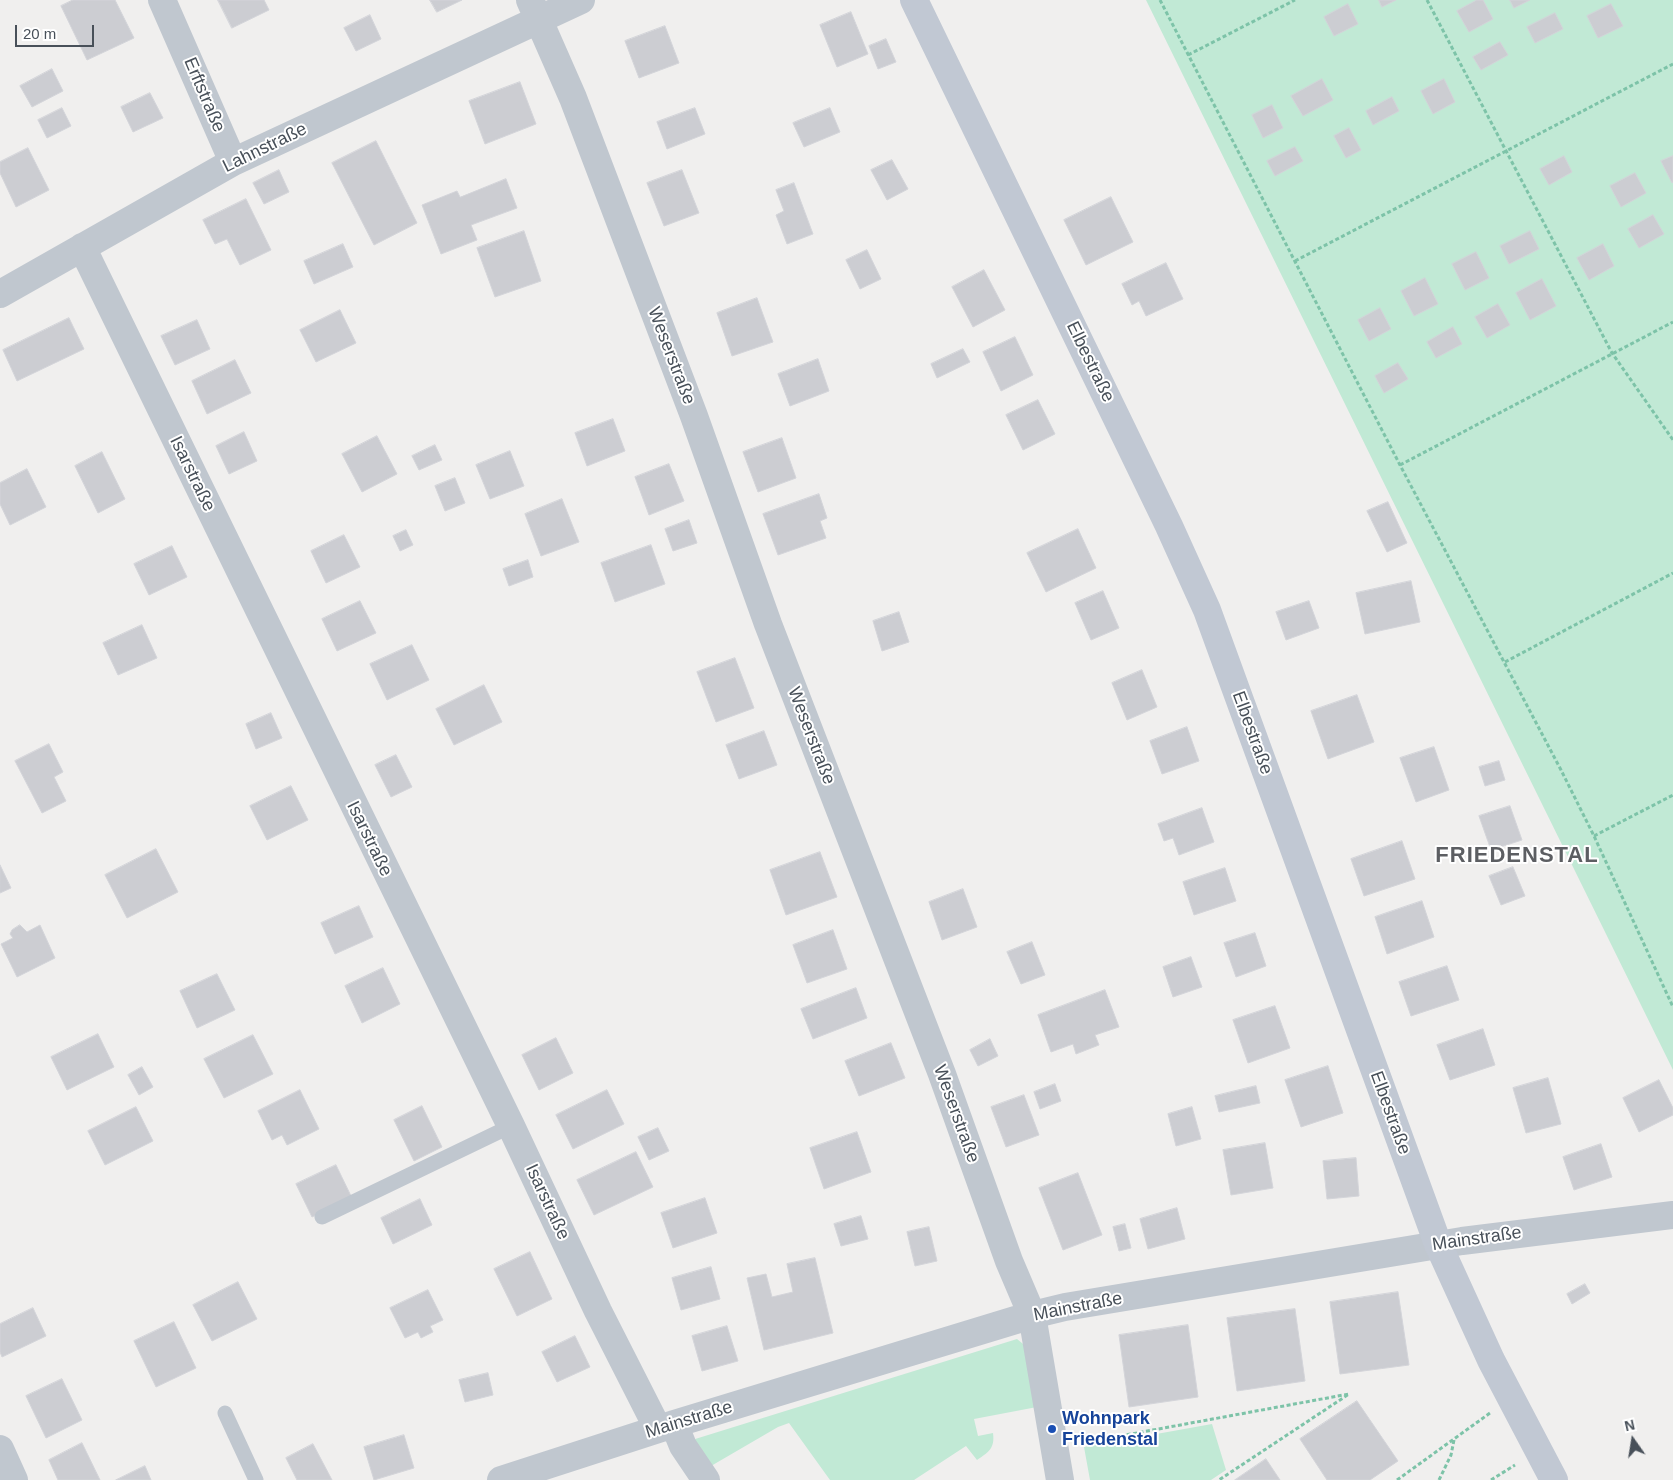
<!DOCTYPE html>
<meta charset="utf-8">
<style>
body{margin:0}
#map{position:relative;width:1673px;height:1480px;overflow:hidden;background:#f0efee;font-family:Arial,sans-serif}
canvas{display:block}
.north{position:absolute;left:1608px;top:1415px;width:50px;height:50px;-webkit-text-stroke:4px #fff;paint-order:stroke;rotate:347deg;font-size:14px;font-weight:700;line-height:20px;text-align:center;color:#485059}
.north::after{content:'';display:block;margin:auto;width:18px;height:22px;background:#485059;clip-path:polygon(50% 0,100% 100%,50% 72%,0 100%)}
.scale{position:absolute;left:15px;top:25px;width:79px;height:22px;box-sizing:border-box;border:2px solid #485059;border-top:0;padding-left:6px;font-size:15px;line-height:18px;white-space:nowrap;color:#485059;-webkit-text-stroke:4px #fff;paint-order:stroke}
</style>
<div id="map">
<canvas width="1673" height="1480"></canvas>
<div class="north">N</div>
<div class="scale">20 m</div>
</div>
<script>
const g = document.querySelector('canvas').getContext('2d');
g.lineJoin = 'round';
function paint(path, color) {
  g.fillStyle = color;
  g.fill(path, 'evenodd');
}
function trace(path, color, width, dash) {
  g.strokeStyle = color;
  g.lineWidth = width;
  g.lineCap = dash ? 'butt' : 'round';
  g.setLineDash(dash || []);
  g.stroke(path);
}
function label(font, color, halo, rows, align = 'center') {
  g.font = font + ' Arial,sans-serif';
  g.lineWidth = 4;
  g.setLineDash([]);
  g.textBaseline = 'middle';
  g.strokeStyle = halo;
  g.fillStyle = color;
  for (const [text, x, y, turn = 0] of rows) {
    g.save();
    g.translate(x, y);
    g.rotate((+turn || 0) * Math.PI / 180);
    g.textAlign = isNaN(turn) ? turn : align;
    if (halo) g.strokeText(text, 0, 0);
    g.fillText(text, 0, 0);
    g.restore();
  }
}
paint(new Path2D(`
 M1146 0H1673V1070Z
 M1017 1339 1028 1348 1037 1407 974 1419 978 1436 993 1433C995 1448 989 1452 977 1460L966 1446 914 1480H830L789 1423 778 1427 711 1466 692 1440Z
 M1212 1424 1226 1470 1211 1480H1090L1084 1447Z`), '#c1e9d5');
const building = new Path2D(`
 M73 0H115L134 38 87 60 61 6Z
 M218 0H264L269 10 232 28Z
 M430 0H462L437 12Z
 M1379 0H1396L1382 7Z
 M1477 0H1483L1493 19 1469 32 1457 11Z
 M1510 0H1530L1514 8Z
 M1348 4 1358 24 1334 36 1324 17Z
 M1611 4 1623 26 1598 38 1587 16Z
 M851 12 868 54 837 67 820 25Z
 M1555 13 1563 29 1535 43 1527 27Z
 M370 15 381 39 356 51 344 28Z
 M665 26 679 63 639 78 625 41Z
 M886 39 896 62 878 69 869 46Z
 M1500 42 1508 55 1481 70 1473 57Z
 M52 69 63 91 32 107 20 86Z
 M1322 79 1333 100 1303 116 1291 96Z
 M1444 79 1455 102 1433 114 1421 91Z
 M520 82 536 124 485 144 469 101Z
 M150 93 163 118 133 132 121 107Z
 M1392 97 1399 111 1373 125 1366 111Z
 M1272 105 1283 128 1263 138 1252 115Z
 M62 108 71 126 47 138 38 120Z
 M695 108 705 134 667 149 657 122Z
 M830 108 840 132 804 147 793 123Z
 M1349 128 1361 150 1346 158 1334 136Z
 M376 141 417 223 374 245 332 163Z
 M1295 147 1303 161 1275 176 1267 161Z
 M28 148 49 190 16 207 0 173V162Z
 M1564 156 1572 172 1549 185 1540 169Z
 M1673 156V182L1672 183 1661 161Z
 M892 160 908 189 887 200 871 170Z
 M279 170 289 192 264 204 253 183Z
 M682 170 699 213 664 226 647 183Z
 M1635 173 1646 193 1621 207 1610 186Z
 M506 179 517 208 471 225 477 240 441 254 422 205 457 191 460 197Z
 M794 183 813 234 787 244 776 215 784 211 776 190Z
 M1111 197 1133 242 1086 265 1064 220Z
 M246 199 271 250 240 265 227 239 215 244 203 220Z
 M1653 215 1664 234 1639 248 1628 229Z
 M524 231 541 281 495 297 477 248Z
 M1530 231 1539 249 1509 264 1500 246Z
 M343 244 353 267 314 284 304 261Z
 M1603 244 1614 266 1589 280 1577 258Z
 M867 250 881 279 860 289 846 260Z
 M1476 252 1489 278 1465 290 1452 264Z
 M1166 263 1183 299 1146 316 1139 301 1132 305 1122 284Z
 M984 270 1005 310 973 327 952 287Z
 M1425 278 1438 304 1414 316 1401 291Z
 M1542 279 1556 306 1530 320 1516 293Z
 M757 298 773 342 732 356 717 313Z
 M1498 304 1510 325 1487 338 1475 317Z
 M1380 308 1391 329 1369 341 1358 320Z
 M340 310 356 343 316 362 300 330Z
 M69 318 84 349 17 381 3 350Z
 M197 320 210 349 175 365 161 336Z
 M1453 327 1462 344 1436 358 1427 342Z
 M1015 337 1033 375 1001 391 983 352Z
 M963 349 970 362 937 378 931 364Z
 M818 359 829 391 790 406 778 374Z
 M235 360 251 393 207 414 192 381Z
 M1398 363 1408 379 1384 393 1375 376Z
 M1038 400 1055 434 1023 450 1006 415Z
 M613 419 625 451 587 466 575 433Z
 M244 432 257 461 229 474 216 446Z
 M377 436 397 474 362 492 342 454Z
 M782 438 796 478 758 492 743 452Z
 M435 445 442 460 419 470 412 456Z
 M510 451 524 486 490 499 476 465Z
 M102 452 125 499 98 513 75 466Z
 M669 464 684 501 649 515 635 477Z
 M27 469 46 507 10 525 0 504V483Z
 M455 478 465 503 445 511 435 486Z
 M819 494 827 518 820 521 826 538 778 555 763 514Z
 M562 499 579 542 541 556 525 514Z
 M1388 502 1407 543 1387 552 1367 511Z
 M689 520 697 543 673 551 665 529Z
 M1078 529 1096 568 1046 592 1027 553Z
 M406 530 413 545 400 551 393 536Z
 M344 535 360 567 326 583 311 551Z
 M651 545 665 584 615 602 601 563Z
 M172 546 187 577 149 595 134 564Z
 M528 560 533 577 509 586 503 569Z
 M1411 581 1420 622 1365 634 1356 593Z
 M1103 591 1119 628 1091 640 1075 603Z
 M360 601 376 633 337 651 322 619Z
 M1309 601 1319 628 1286 640 1276 612Z
 M899 612 909 642 882 651 873 621Z
 M142 625 157 658 118 675 103 643Z
 M412 645 429 680 387 700 370 664Z
 M735 658 754 708 716 722 697 672Z
 M1142 670 1157 707 1127 720 1112 683Z
 M484 685 502 722 454 745 436 709Z
 M1357 695 1374 742 1328 759 1311 711Z
 M271 713 282 738 256 749 246 724Z
 M1187 727 1199 761 1162 774 1150 741Z
 M764 731 777 765 739 779 726 745Z
 M49 744 63 772 54 777 66 801 42 813 15 761Z
 M1434 747 1449 790 1416 802 1400 758Z
 M396 755 412 787 391 797 375 765Z
 M1499 761 1505 780 1485 786 1479 767Z
 M291 786 308 820 267 840 250 806Z
 M1510 806 1522 840 1491 850 1479 816Z
 M1202 808 1214 842 1179 855 1173 838 1164 841 1158 824Z
 M1402 841 1415 879 1364 896 1351 859Z
 M156 849 178 892 127 918 105 875Z
 M820 852 837 897 786 915 770 870Z
 M0 865 11 888 0 893Z
 M1513 867 1525 896 1501 905 1489 876Z
 M1225 868 1236 901 1194 915 1183 882Z
 M963 889 977 927 942 940 929 902Z
 M1422 901 1434 937 1387 954 1375 917Z
 M359 906 373 937 335 954 321 923Z
 M20 925 27 932 40 925 55 958 17 977 1 944 13 938 10 934 12 930Z
 M833 930 847 969 807 983 793 945Z
 M1255 933 1266 966 1236 977 1224 943Z
 M1032 942 1045 975 1021 984 1007 952Z
 M1191 957 1202 987 1173 997 1163 967Z
 M1447 966 1459 1000 1411 1016 1399 982Z
 M383 968 400 1004 362 1023 345 986Z
 M217 974 235 1010 197 1028 180 991Z
 M856 988 867 1018 813 1039 801 1009Z
 M1105 990 1119 1027 1095 1035 1099 1045 1076 1054 1073 1044 1051 1052 1038 1015Z
 M1275 1006 1290 1048 1248 1063 1233 1020Z
 M1483 1029 1495 1065 1450 1080 1437 1045Z
 M98 1034 114 1067 67 1090 51 1057Z
 M253 1035 273 1074 224 1098 204 1059Z
 M556 1038 573 1073 539 1090 522 1055Z
 M990 1039 998 1056 978 1066 970 1050Z
 M891 1043 905 1078 859 1096 845 1061Z
 M1328 1066 1343 1113 1301 1127 1285 1080Z
 M142 1067 153 1087 139 1095 128 1075Z
 M1548 1078 1561 1124 1526 1133 1513 1088Z
 M1659 1080 1673 1108V1115L1639 1132 1623 1098Z
 M1055 1084 1061 1101 1040 1109 1034 1092Z
 M1256 1086 1260 1103 1219 1112 1215 1096Z
 M300 1090 319 1129 287 1145 282 1135 272 1140 258 1111Z
 M607 1090 624 1124 573 1149 556 1115Z
 M1024 1095 1039 1135 1006 1147 991 1107Z
 M422 1106 442 1147 414 1161 394 1120Z
 M136 1107 153 1141 105 1165 88 1131Z
 M1192 1107 1201 1139 1176 1146 1168 1114Z
 M658 1128 669 1151 649 1160 638 1137Z
 M857 1132 871 1172 824 1189 810 1148Z
 M1265 1143 1273 1188 1231 1195 1223 1150Z
 M1601 1144 1612 1177 1574 1190 1563 1157Z
 M636 1152 653 1187 594 1215 577 1180Z
 M1356 1158 1359 1196 1327 1199 1323 1161Z
 M336 1165 352 1198 312 1217 296 1184Z
 M1078 1173 1102 1235 1063 1250 1039 1188Z
 M705 1198 717 1233 673 1248 661 1213Z
 M420 1199 432 1225 393 1244 381 1218Z
 M1177 1208 1185 1239 1148 1249 1140 1219Z
 M861 1216 868 1239 841 1246 834 1224Z
 M1125 1224 1131 1248 1119 1251 1113 1227Z
 M929 1227 937 1261 915 1266 907 1232Z
 M530 1252 552 1299 517 1316 494 1269Z
 M815 1258 833 1333 764 1350 747 1278 766 1274 772 1297 793 1292 787 1264Z
 M711 1267 720 1299 681 1310 672 1278Z
 M238 1282 257 1319 212 1341 193 1305Z
 M1585 1284 1590 1293 1572 1304 1567 1294Z
 M428 1290 443 1320 430 1326 433 1332 421 1338 418 1332 405 1338 390 1308Z
 M1398 1292 1409 1365 1340 1374 1330 1302Z
 M33 1308 46 1336 2 1357 0 1352V1324Z
 M1295 1309 1305 1381 1237 1391 1227 1318Z
 M174 1322 196 1368 156 1387 134 1341Z
 M1188 1325 1198 1397 1129 1407 1119 1335Z
 M727 1326 738 1361 702 1371 692 1336Z
 M575 1336 590 1367 557 1382 542 1352Z
 M488 1373 493 1395 465 1402 459 1380Z
 M62 1379 82 1420 46 1438 26 1396Z
 M1357 1401 1398 1461 1370 1480H1327L1300 1439Z
 M404 1435 414 1468 374 1480 364 1447Z
 M82 1443 100 1480H58L49 1460Z
 M313 1444 332 1480H297L286 1458Z
 M1266 1459 1280 1480H1235Z
 M145 1466 151 1480H116Z`);
paint(building, '#cccdd2');
trace(building, '#d3d4d9', 1);
trace(new Path2D(`
 M1160 0 1400 465 1561 770 1594 836 1673 1007
 M1427 0 1612 353 1673 440
 M1188 55 1295 0
 M1295 261 1673 64
 M1400 465 1673 322
 M1505 662 1673 573
 M1594 836 1673 795
 M1082 1443 1349 1394 1219 1480
 M1397 1480 1490 1413
 M1439 1480 1451 1455 1454 1440
 M1491 1480 1515 1465`), '#7dc3a8', 3, [4, 2.5]);
trace(new Path2D(`
 M322 1217 511 1126
 M225 1413 256 1480`), '#c0c7cf', 15);
trace(new Path2D(`
 M162 0 233 162
 M530 0 573 98 694 416 768 624 942 1074 1009 1261 1032 1315 1060 1480
 M82 247 511 1126 598 1311 658 1429
 M0 294 233 162 581 0
 M674 1424 683 1446 706 1480
 M0 1449 14 1480
 M501 1480 674 1424 1032 1315 1065 1307 1462 1241 1673 1215`), '#c0c7cf', 28);
trace(new Path2D(`
 M914 0 1169 526 1207 610 1438 1244 1491 1360 1554 1480`), '#c1c8d3', 28);
for (const [x, y, r, color] of [
 [1052,1429,5,"#1a4fb4"]
]) {
  const dot = new Path2D();
  dot.arc(x, y, r, 0, 2 * Math.PI);
  g.fillStyle = color;
  g.fill(dot);
  trace(dot, '#fff', 2);
}
label('18px', '#485059', '#fff', [
 ["Erftstraße",204,95,67],
 ["Lahnstraße",265,148,-26],
 ["Weserstraße",671,356,69],
 ["Elbestraße",1090,362,64],
 ["Isarstraße",192,474,64],
 ["Elbestraße",1252,733,70],
 ["Weserstraße",811,736,69],
 ["Isarstraße",369,839,64],
 ["Elbestraße",1390,1113,70],
 ["Weserstraße",956,1114,70],
 ["Isarstraße",547,1202,65],
 ["Mainstraße",1477,1239,-8],
 ["Mainstraße",1078,1307,-11],
 ["Mainstraße",689,1420,-17]
]);
label('bold 18px', '#164399', '#fff', [
 ["Wohnpark",1062,1419],
 ["Friedenstal",1062,1440]
], 'left');
g.letterSpacing = '1px';
label('bold 22px', '#5c5e62', '#fff', [
 ["FRIEDENSTAL",1517,856]
]);
g.letterSpacing = '0px';
</script>
